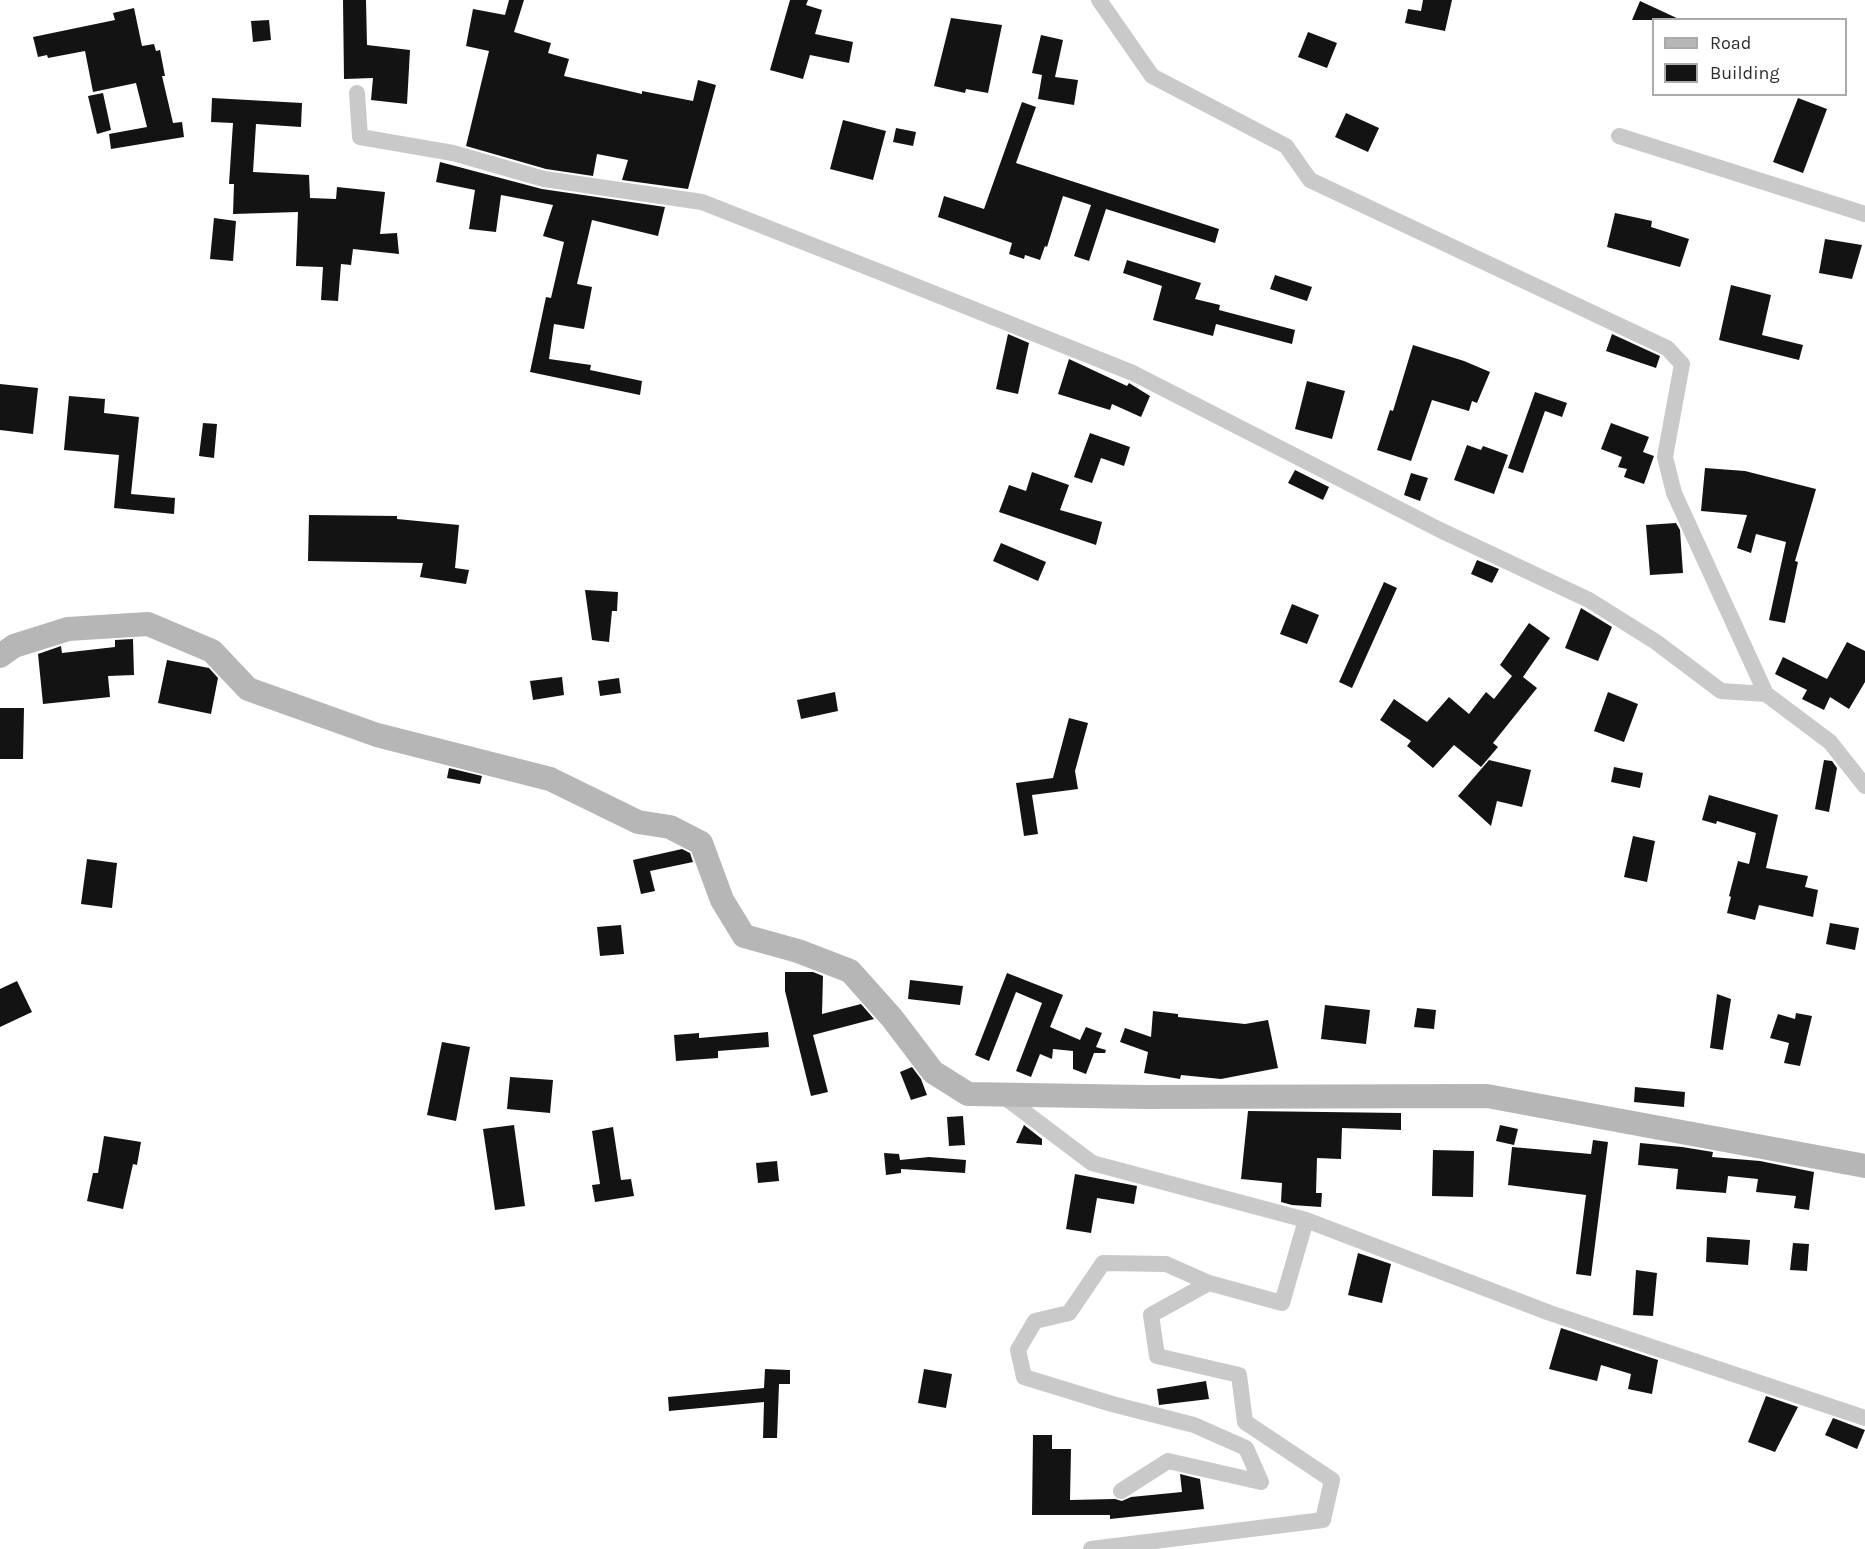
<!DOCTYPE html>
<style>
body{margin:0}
#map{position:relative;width:1865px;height:1549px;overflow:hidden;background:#fff;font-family:Karla,sans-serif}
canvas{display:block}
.legend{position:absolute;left:1652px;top:18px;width:195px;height:78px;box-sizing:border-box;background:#fff;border:2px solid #ababab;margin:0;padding:8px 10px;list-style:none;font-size:18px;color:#2c2c2c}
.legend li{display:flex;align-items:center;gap:12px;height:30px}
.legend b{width:30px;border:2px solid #ababab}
</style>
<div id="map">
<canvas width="1865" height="1549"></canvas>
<ul class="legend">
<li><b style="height:8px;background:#b6b6b6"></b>Road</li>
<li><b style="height:16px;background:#131313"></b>Building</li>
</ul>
</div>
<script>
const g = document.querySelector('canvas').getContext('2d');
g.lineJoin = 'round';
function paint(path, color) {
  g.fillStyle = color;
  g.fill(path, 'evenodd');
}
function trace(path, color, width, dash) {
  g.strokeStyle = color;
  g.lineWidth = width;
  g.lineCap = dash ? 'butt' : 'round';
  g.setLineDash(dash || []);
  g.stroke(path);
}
paint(new Path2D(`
 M343 0H366L367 45 410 50 407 104 371 100 373 78 344 79Z
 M509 0H524L514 32 551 43 548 53 569 59 564 76 642 94V91L693 101 698 80 716 85 688 189 622 180 628 160 597 154 593 176 546 169 466 146 489 51 466 46 473 9 505 15Z
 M790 0H808L806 5 822 10 815 34 853 42 849 63 810 55 803 79 770 70Z
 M1423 0H1452L1445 31 1405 23 1408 9 1421 11Z
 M1640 1 1681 20H1632Z
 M134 8 142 46 154 44 156 51 160 50 165 76H162L173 123 182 122 184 137 111 149 109 134 147 127 136 83 93 92 85 51 48 58 47 55 38 57 33 37 115 20 113 13Z
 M951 18 1002 25 988 93 966 89 965 93 934 86Z
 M269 20 271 40 253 42 251 21Z
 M1308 32 1337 43 1327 68 1298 57Z
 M1041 35 1063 40 1055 77 1078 80 1074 105 1038 99 1042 75 1032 73Z
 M103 93 111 130 97 134 88 96Z
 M212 98 302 103 301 127 256 124 253 172 309 175 310 198 336 199 337 187 385 192 380 234 397 233 399 254 353 249 351 265 341 264 338 301 321 300 323 267 296 266 298 212 233 214 234 184H229L233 123 211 122Z
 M1798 98 1827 109 1803 173 1773 162Z
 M1022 102 1036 107 1016 163 1219 229 1215 243 1106 209 1089 261 1074 256 1091 205 1063 196 1047 247 1045 246 1040 260 1025 255 1024 259 1009 254 1012 243 938 217 944 196 984 209Z
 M1346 113 1379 128 1368 152 1335 137Z
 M843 120 886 131 873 180 830 169Z
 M896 128 916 132 913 146 893 142Z
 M440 162 542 189 665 207 658 236 592 220 577 284 592 287 584 329 554 324 549 359 591 365 590 370 642 381 640 395 530 372 546 297 551 298 564 242 543 236 553 205 501 195 496 232 469 229 475 190 436 182Z
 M1615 213 1652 221 1651 227 1689 239 1680 267 1607 247Z
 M214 218 236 221 233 261 210 259Z
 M1825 239 1862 245 1852 279 1819 273Z
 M1127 260 1201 283 1195 299 1220 305 1219 310 1295 330 1292 344 1216 324 1213 336 1153 320 1162 286 1123 273Z
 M1275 275 1312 287 1307 301 1270 289Z
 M1731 285 1771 295 1762 335 1803 345 1799 360 1719 340Z
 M1008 334 1029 343 1018 394 996 389Z
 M1612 334 1660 356 1656 368 1606 351Z
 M1413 345 1464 361 1490 372 1477 403 1472 401 1469 411 1432 400 1411 461 1377 450 1390 410 1393 411Z
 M1069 359 1127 386 1129 383 1150 396 1141 417 1112 404 1110 410 1058 394Z
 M1307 381 1345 391 1332 439 1295 429Z
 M0 384 38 388 33 434 0 430Z
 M1535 392 1567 403 1562 417 1545 411 1523 473 1508 468Z
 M69 396 105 399 104 413 139 417 131 494 175 498 174 514 114 508 119 455 64 450Z
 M203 423 217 424 214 458 199 456Z
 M1611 423 1649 437 1643 452 1654 456 1644 484 1624 477 1627 469 1618 467 1622 457 1601 449Z
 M1090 433 1130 447 1124 466 1101 458 1092 483 1074 477Z
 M1467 445 1481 450 1483 446 1508 455 1494 494 1454 480Z
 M1705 468 1745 471 1816 489 1795 561 1798 562 1785 623 1769 620 1786 542 1756 534 1751 553 1737 548 1747 515 1701 511Z
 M1295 470 1329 487 1323 500 1288 483Z
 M1032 472 1069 485 1060 510 1102 522 1096 545 999 512 1009 485 1026 491Z
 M1411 473 1428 478 1420 501 1404 495Z
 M309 515 397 516V519L459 525 455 568 469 570 466 584 420 577 423 563 308 561Z
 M1676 523 1680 530 1683 573 1650 575 1646 525Z
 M1001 543 1046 562 1038 581 993 561Z
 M1477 560 1499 569 1492 583 1471 574Z
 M1384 582 1397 588 1352 688 1339 682Z
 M585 590 618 592 617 611H612L609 642 592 640Z
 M1292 604 1319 615 1307 644 1280 634Z
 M1581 608 1612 627 1598 661 1565 648Z
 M1529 623 1550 638 1523 677 1537 688 1493 743 1498 747 1481 767 1454 745 1433 768 1407 746 1411 741 1380 720 1394 699 1427 722 1449 697 1469 714 1486 692 1494 699 1512 676 1500 665Z
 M133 639 134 675 108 676 110 697 43 704 38 654 61 646 62 653 115 647V640Z
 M1847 642 1865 651V682L1849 709 1830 697 1824 710 1802 699 1807 690 1775 674 1783 657 1827 679Z
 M167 660 209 668 218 678 211 714 158 703Z
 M562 677 564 695 533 700 530 681Z
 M619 678 621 693 600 696 598 681Z
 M835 692 838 711 801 719 797 700Z
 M1608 692 1638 704 1624 742 1594 731Z
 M0 708H24L23 759H0Z
 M1069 718 1088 723 1075 771 1078 789 1032 795 1038 834 1024 836 1016 783 1053 778Z
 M1489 760 1531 770 1522 807 1497 801 1491 826 1458 796Z
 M1824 760 1832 761 1837 768 1829 812 1815 809Z
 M1614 767 1643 773 1640 788 1611 782Z
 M449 768 482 776 480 784 447 778Z
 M1709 795 1778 815 1766 868 1808 876 1805 887 1818 890 1813 917 1759 905 1755 920 1727 913 1731 897 1729 896 1738 861 1749 864 1756 833 1717 821 1716 824 1702 820Z
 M1633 836 1655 841 1647 882 1624 877Z
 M682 849 690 853 693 862 650 871 655 891 641 894 633 860Z
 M87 859 117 863 112 908 81 904Z
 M1830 923 1859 928 1855 950 1826 944Z
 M621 925 624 954 600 956 597 927Z
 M785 972H813L823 976 822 1014 861 1004 874 1019 813 1035 828 1092 811 1096 785 991Z
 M1007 973 1063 995 1050 1027 1080 1040 1086 1027 1102 1033 1096 1047 1106 1050 1105 1053H1094L1086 1074 1073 1069V1051L1053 1049 1052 1059 1040 1054 1031 1077 1016 1071 1042 1003 1016 992 989 1061 975 1055Z
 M910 980 963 986 960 1005 908 999Z
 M17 981 32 1012 0 1027V989Z
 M1717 994 1731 999 1723 1050 1710 1048Z
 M1325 1005 1370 1010 1366 1044 1321 1039Z
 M1417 1008 1436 1010 1434 1029 1414 1027Z
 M1153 1011 1178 1014V1017L1245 1024 1268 1020 1278 1068 1221 1079 1181 1075 1180 1079 1144 1073 1148 1052 1120 1042 1125 1028 1151 1037Z
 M1796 1013 1812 1016 1800 1066 1784 1063 1789 1043 1770 1038 1778 1014 1795 1019Z
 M768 1032 769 1047 718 1051V1058L676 1061 674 1035 699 1033V1038Z
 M442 1042 470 1047 456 1121 427 1115Z
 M912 1067 921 1079 927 1095 911 1100 900 1072Z
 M510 1077 553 1080 550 1113 507 1109Z
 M1635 1087 1685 1092 1684 1107 1634 1102Z
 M1248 1111 1401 1113V1130L1342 1128 1341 1159 1317 1158 1316 1193H1322L1321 1207 1292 1205 1281 1202 1282 1183 1241 1179Z
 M963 1116 965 1145 949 1146 947 1117Z
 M514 1125 525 1206 495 1210 483 1129Z
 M1024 1125 1042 1139V1145L1016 1143Z
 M1500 1125 1518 1129 1514 1145 1496 1141Z
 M613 1127 621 1180 631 1179 634 1196 595 1202 592 1185 600 1184 592 1131Z
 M104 1136 141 1142 137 1165 133 1164 123 1209 87 1201 93 1173H98Z
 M1593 1140 1608 1142 1591 1276 1576 1274 1586 1195 1508 1185 1512 1147 1591 1154Z
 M1640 1143 1682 1147 1713 1152 1712 1157 1760 1161 1814 1172 1809 1210 1794 1208 1796 1196 1756 1192 1758 1179 1728 1176 1726 1193 1676 1189 1678 1169 1638 1165Z
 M1433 1150 1474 1151 1473 1197 1432 1196Z
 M884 1153 899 1154 900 1160 929 1157 966 1160 965 1173 901 1169V1173L886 1175Z
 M777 1161 779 1181 758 1183 756 1163Z
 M1075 1174 1137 1186 1134 1204 1097 1198 1091 1233 1066 1229Z
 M1707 1237 1750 1240 1748 1265 1706 1262Z
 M1793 1243 1809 1244 1807 1271 1790 1270Z
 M1358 1253 1391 1264 1382 1303 1348 1295Z
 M1636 1270 1657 1273 1653 1316 1633 1315Z
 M1561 1328 1658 1360 1652 1394 1628 1389 1631 1374 1601 1365 1597 1381 1549 1369Z
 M765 1369 790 1370V1384H779L777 1438H763L764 1402 669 1411 668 1397 764 1388Z
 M924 1369 952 1374 946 1408 918 1403Z
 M1206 1381 1209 1399 1159 1405 1157 1389Z
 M1766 1396 1798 1407 1775 1452 1748 1442Z
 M1833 1418 1865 1430 1857 1449 1825 1435Z
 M1033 1435H1052V1449H1071L1070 1500 1115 1499 1122 1501 1131 1497 1182 1492 1180 1474 1200 1479 1204 1509 1110 1519V1515H1032Z`), '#131313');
trace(new Path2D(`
 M1099 0 1152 76 1286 146 1310 180 1667 348 1682 364 1665 457 1674 493 1766 694 1830 742 1865 786
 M357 93 360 137 453 153 544 179 702 202 885 274 1133 373 1440 530 1589 600 1656 642 1721 691 1766 694
 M1619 136 1865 214
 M1002 1095 1092 1163 1306 1220 1550 1313 1865 1418
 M1121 1491 1168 1461 1261 1482 1246 1448 1194 1425 1112 1404 1024 1377 1018 1350 1035 1321 1069 1313 1103 1263 1166 1264 1209 1283
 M1091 1549 1323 1520 1332 1480 1245 1422 1239 1375 1157 1356 1151 1315 1209 1283 1282 1303 1306 1220`), '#c9c9c9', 16);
trace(new Path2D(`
 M0 656 14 646 68 629 148 624 212 651 248 689 377 735 550 779 638 822 670 827 701 843 722 900 744 936 798 951 850 971 892 1018 933 1072 968 1094 1144 1097 1487 1096 1865 1166`), '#b6b6b6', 24);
</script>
